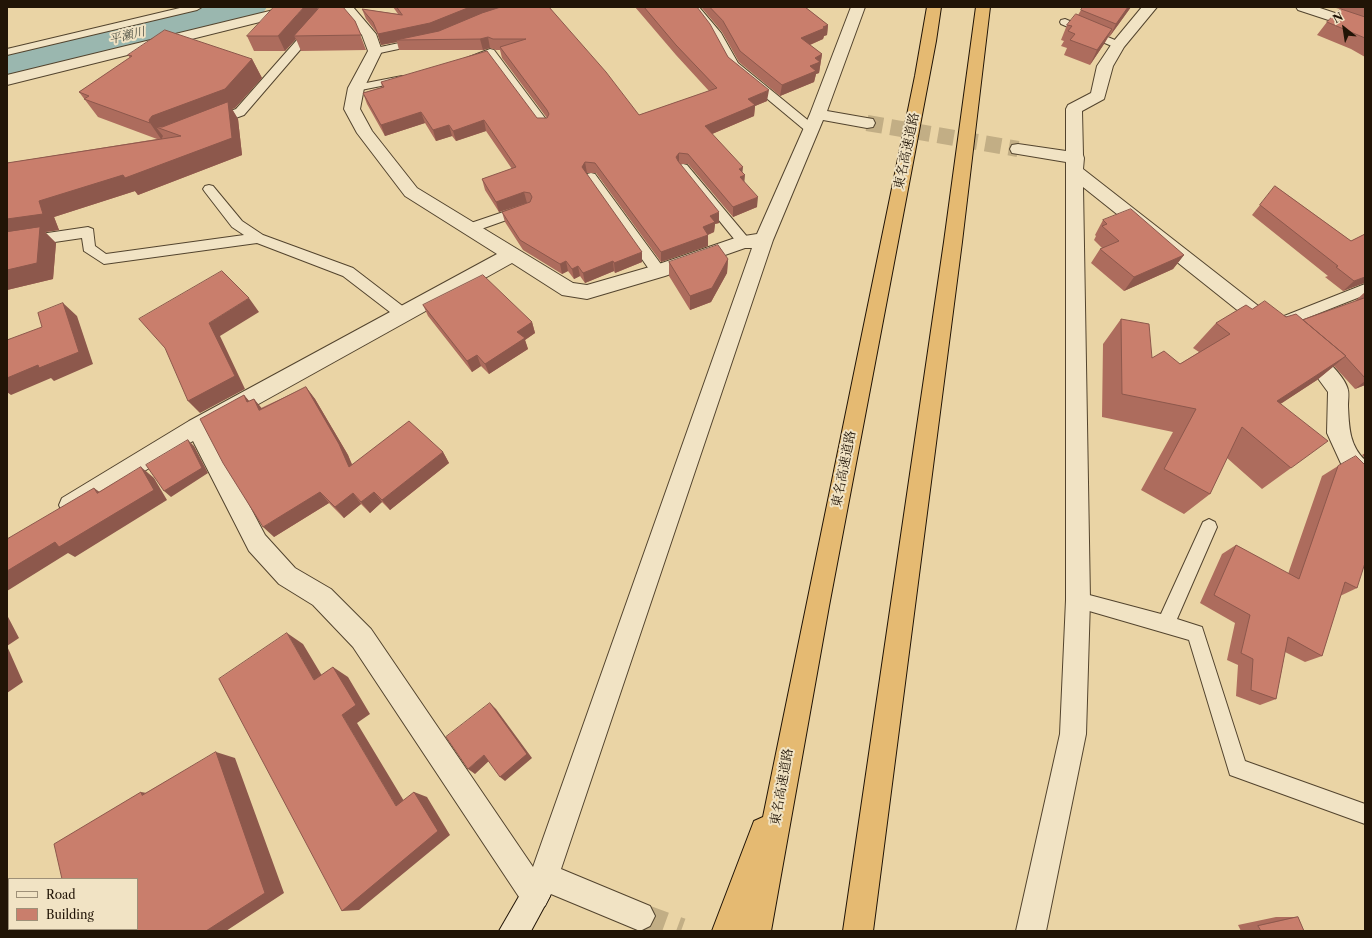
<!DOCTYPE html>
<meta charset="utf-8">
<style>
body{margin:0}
#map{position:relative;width:1372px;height:938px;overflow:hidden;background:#ead4a5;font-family:"Libre Caslon Text",serif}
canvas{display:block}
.frame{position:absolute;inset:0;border:8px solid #211406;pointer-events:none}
.legend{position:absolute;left:8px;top:878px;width:130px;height:52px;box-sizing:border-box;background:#f1e3c4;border:1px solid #9e9078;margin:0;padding:5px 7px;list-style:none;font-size:12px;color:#211406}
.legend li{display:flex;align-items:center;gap:8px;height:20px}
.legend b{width:20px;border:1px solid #9e9078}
.north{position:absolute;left:1324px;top:8px;width:40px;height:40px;-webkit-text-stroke:3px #f1e3c4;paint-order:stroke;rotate:330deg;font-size:11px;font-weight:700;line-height:16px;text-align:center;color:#211406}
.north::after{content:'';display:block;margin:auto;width:14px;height:18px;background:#211406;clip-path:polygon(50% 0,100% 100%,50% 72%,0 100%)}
</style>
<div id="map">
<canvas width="1372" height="938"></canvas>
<div class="frame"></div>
<ul class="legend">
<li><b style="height:5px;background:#f1e3c4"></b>Road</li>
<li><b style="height:11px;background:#c97e6c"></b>Building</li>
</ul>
<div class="north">N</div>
</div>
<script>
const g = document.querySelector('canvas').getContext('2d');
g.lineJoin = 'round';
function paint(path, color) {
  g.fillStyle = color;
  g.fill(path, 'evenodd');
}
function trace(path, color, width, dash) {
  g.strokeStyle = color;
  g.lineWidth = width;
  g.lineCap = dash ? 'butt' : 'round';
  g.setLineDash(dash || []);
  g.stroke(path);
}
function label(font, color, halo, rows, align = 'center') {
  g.font = font + ' "Libre Caslon Text","Noto Serif JP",serif';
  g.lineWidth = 4;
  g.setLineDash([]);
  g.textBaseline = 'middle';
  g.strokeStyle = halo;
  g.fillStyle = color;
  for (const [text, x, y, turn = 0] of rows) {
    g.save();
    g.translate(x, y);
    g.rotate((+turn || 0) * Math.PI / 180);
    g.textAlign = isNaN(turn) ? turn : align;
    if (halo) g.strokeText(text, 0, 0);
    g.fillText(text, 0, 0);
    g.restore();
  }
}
paint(new Path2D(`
 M196 7H267L261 16 7 78V52Z`), '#9ab7af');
trace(new Path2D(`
 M867 123 1018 149`), '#c2ae85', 16, [16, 8]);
trace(new Path2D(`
 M640 916 681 931`), '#c2ae85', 26, [26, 13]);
const lane = new Path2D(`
 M184 7H202L197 10 7 55V49Z
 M326 7H337L244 115 219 124H211L209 121 211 118 236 109Z
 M689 7H699L721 33 738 63 815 126 817 129 815 132H807L729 67 711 34Z
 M1065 19 1122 43 1123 45 1118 48 1114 47 1061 24 1060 22 1061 20Z
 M418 39 422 40 423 42 422 44 375 54 370 51 371 49Z
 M490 49 494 50 548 122 550 125 548 128H540L488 57 468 64 463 61 464 59Z
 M402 76 406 77 408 79 406 81 356 91 350 88 356 85Z
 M683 164 687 165 749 239 751 242 749 245H739L679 171 677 168 679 165Z
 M591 173 595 174 663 267 665 271 663 275 658 276 653 275 585 177 587 174Z
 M209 185 213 186 242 221 263 235 353 268 409 311 411 315 409 319 404 320 399 319 343 276 257 243 104 264 84 251 82 238 7 249V239L88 227 93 229 95 246 106 254 244 235 232 227 205 192 203 189 205 186Z
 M524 205 529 206 530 209 529 212 470 233 465 231 463 228 465 225Z
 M1365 284V295L1279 329 1274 328 1272 324 1274 320Z
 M1209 519 1215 522 1217 527 1177 619 1202 627 1245 761 1365 804V824L1230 775 1189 640 1072 606 1069 600 1072 594 1078 592 1161 614 1203 522Z`);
const street = new Path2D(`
 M286 7H310L308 10 7 85V75Z
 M338 7H353L376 34 382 51 364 88 360 109 372 131 417 188 573 283 587 285 653 266 738 237 757 234 810 114 851 7H865L827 111 867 118 873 119 875 123 873 127 867 128 823 120 773 240 561 869 650 906 655 916 650 926 640 931 551 894 545 906 535 911 525 906 353 647 313 605 279 584 249 551 193 441 78 512 70 515 62 512 59 505 62 498 189 421 497 254 405 196 357 133 344 109 348 88 368 51 362 35ZM745 248H752L533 867 371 629 331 589 295 568 265 535 210 431 512 263 562 295 587 299 665 276Z
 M1142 7H1157L1124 47 1113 66 1104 99 1082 111 1083 155 1084 158 1083 169 1275 319 1278 324 1275 329 1268 332 1261 329 1083 187 1090 600 1086 734 1046 931H1016L1060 734 1066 600V162L1012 153 1010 149 1012 145 1018 144 1066 151V109L1068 105 1091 93 1097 66 1113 42Z
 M1296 7H1317L1365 23V32L1298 10Z
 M1303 344C1317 349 1345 375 1348 390 1349 394 1348 401 1348 406 1349 426 1349 445 1365 460V484L1357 481 1343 468 1327 433 1328 392 1317 377 1296 358 1293 352 1296 346Z`);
const secondary = new Path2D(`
 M535 881 545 886 550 896 531 931H499L525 886Z`);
const highway = new Path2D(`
 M927 7H941L936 41 829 606 771 931H712L754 821 763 817 915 76Z
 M976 7H990L962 242 873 931H843L944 242Z`);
trace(lane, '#53442e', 2);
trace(street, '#53442e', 2);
trace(secondary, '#211406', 2);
trace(highway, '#211406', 2);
paint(lane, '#f1e3c4');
paint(street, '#f1e3c4');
paint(secondary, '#f1e3c4');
paint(highway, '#e5ba72');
paint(new Path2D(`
 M317 7 318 9 355 21 366 50 301 51 296 39 285 51H254L247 36Z
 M393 7H549L639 115 709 91 676 55 635 7H697L728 57 767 101 755 106 754 116 712 134 743 173 744 182 757 207 733 217 688 164H679L719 223 715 224 714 232 708 235V246L661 262 596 173H586L642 262 615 273 614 271 585 283 580 276 574 279 568 271 562 274 523 250 505 222 502 212 528 203H527L499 212 485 190 482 179 512 169 486 131 456 141 452 136 436 141 425 123 385 136 367 104 363 93 382 87 381 82 537 118H547L502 58 500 50H496L490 48 483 50H399L397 42 381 45 377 33 366 19 362 9 398 14Z
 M701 7H805L828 25 827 35 824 36 823 39 810 45 822 54 819 73 816 74 814 82 780 96 739 62 722 32Z
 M1096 7H1131L1110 36H1109L1104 44 1090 65 1064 55 1067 48 1061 46 1064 41 1061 40 1067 25 1078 15 1081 10Z
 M1332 7H1365V57L1351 49 1317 35 1327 22 1344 10Z
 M128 55 252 59 262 78 235 108 232 109 238 119 242 155 138 195 135 191 54 217 59 230 45 232 56 243 53 279 7 290V163L157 139 98 117 79 92 130 58Z
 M1275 186 1351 241 1365 234V283H1364L1343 291 1325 277 1328 276 1252 215Z
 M1103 220 1184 255 1173 269 1124 291 1091 263 1100 249 1102 248 1094 240 1096 236 1095 235Z
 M728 259 727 273 711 302 690 310 669 276V262Z
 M1365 292V385L1355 389 1334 366 1317 380 1280 404 1291 468 1262 489 1227 458 1210 494 1184 514 1141 490 1173 432 1102 417 1103 344 1121 319 1152 358 1180 364 1199 352 1193 348 1216 323 1252 309 1303 320 1356 301H1355Z
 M423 305 532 322 535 333 525 340 528 349 489 374 481 366 472 372 428 316Z
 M306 387 315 399 348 455 352 464 443 452 449 463 390 510 382 502 370 513 361 504 344 518 329 503 274 537 244 395 249 401 254 399 261 408Z
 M1365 453V458L1362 455Z
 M1338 466 1357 588 1340 596 1322 656 1305 662 1285 652 1276 699 1260 705 1236 696 1238 665 1227 660 1235 623 1200 603 1222 554 1236 545 1288 574 1322 476Z
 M1276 917H1298L1304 931H1241L1238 925Z`), '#ad6c5d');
paint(new Path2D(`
 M304 7H317L319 12 294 36 296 39 285 51 278 36Z
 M470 7H506L434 34 396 40 397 42 381 45 378 34Z
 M1128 7H1131L1110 36 1116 24Z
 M828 25 827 35 824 36 823 39 800 49 801 38Z
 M1112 29 1104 44 1090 65 1097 50Z
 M488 37 490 48 483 50 480 39Z
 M822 54 819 73 816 74 814 82 780 96 782 85 810 66 815 58Z
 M252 59 262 78 235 108 232 109 238 119 242 155 138 195 135 191 54 217 59 230 45 232 56 243 53 279 7 290V219L39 201 232 138 171 132 156 127 163 136 162 138 163 142 150 123 149 120 152 116Z
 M769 90 767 101 755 106 754 116 705 137V126L748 99Z
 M421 112 425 123 385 136 381 125Z
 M484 120 486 131 456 141 453 131Z
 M449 125 452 136 436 141 433 130Z
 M679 153V164L676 157Z
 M585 162 587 173 584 178 582 167Z
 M743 167 742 176 745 175 744 186 739 188V169Z
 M524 192 527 203 499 212 496 202Z
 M758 197 757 207 733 217V207Z
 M719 212V223L715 224 714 232 702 237 703 227 710 216Z
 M708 235V246L661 262V252Z
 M642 252V262L615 273 614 263Z
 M1184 255 1173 269 1124 291 1134 277Z
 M728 259 727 273 711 302 690 310V296Z
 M566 261 568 271 562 274 560 264Z
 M613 261 614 271 585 283 583 273Z
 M578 266 580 276 574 279 572 269Z
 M1365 277V282L1364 283 1343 291 1354 281Z
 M249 298 259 312 220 336 245 389 200 413 188 401 209 323Z
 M63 303 77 316 93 364 54 381 51 378 11 395 7 392V378Z
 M532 322 535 333 525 340 528 349 489 374 485 364 517 332Z
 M477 355 481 366 472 372 467 361Z
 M1346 356 1317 380 1250 424 1277 401Z
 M1365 381V385L1355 389Z
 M306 387 315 399 348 455 357 478 349 467Z
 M244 395 254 407 247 402Z
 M254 399 264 411 259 410Z
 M188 440 194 446 208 473 171 497 164 491Z
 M443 452 449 463 390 510 382 500Z
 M141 467 154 478 167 500 75 557 68 553 7 591V571Z
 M94 488 108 498 97 493Z
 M320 492 329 503 274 537 263 527Z
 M374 492 382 502 370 513 361 502Z
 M353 493 361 504 344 518 335 507Z
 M7 615 19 638 7 646Z
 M287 633 303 644 330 689 314 680Z
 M7 646 23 682 7 693Z
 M333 667 348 677 370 714 357 723 410 811 396 806 342 715Z
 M490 703 496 709 532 758 505 781 500 777Z
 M216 752 235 758 284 893 226 931H206Z
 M484 755 490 760 475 774 468 769Z
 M141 792 164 796 142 795Z
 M414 792 427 797 450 835 359 910 342 911Z`), '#8d584c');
const building = new Path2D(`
 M274 7H304L278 36H247Z
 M320 7H343L355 21 361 35 294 36Z
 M397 7H470L430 23 378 34 373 22 362 9 402 15Z
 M501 7H549L606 72 639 115 717 88 676 45 644 7H697L710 24 728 57 769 90 748 99 755 105 705 126 743 167 739 169 745 175 740 177 758 197 733 207 688 154 679 153 676 157 678 161 719 212 710 216 715 222 703 227 708 235 661 252 595 163 585 162 582 167 642 252 614 263 613 261 583 273 578 266 572 269 566 261 560 264 520 240 502 212 530 202 532 197 530 193 524 192 496 202 482 179 516 167 484 120 453 131 449 125 433 130 421 112 381 125 363 93 384 87 381 82 487 51 537 118H547L549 114 547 110 500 47 526 39H493L488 37 480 39 396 40 439 31 482 13Z
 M710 7H805L828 25 823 27 825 28 801 38 822 54 815 58 820 62 810 66 816 71 782 85 740 51 723 21Z
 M1083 7H1128L1116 24 1081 10Z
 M1341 9 1365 17V38L1327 22Z
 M1076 14 1112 29 1097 50 1070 40 1075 34 1068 31 1072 26 1067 25Z
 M165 30 252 59 225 89 152 116 149 120 150 123 84 99 89 96 79 92 132 56 128 55Z
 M228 102 232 138 125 178 123 175 39 201 43 214 7 219V163L181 136 156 127H162Z
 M1275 186 1351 241 1365 234V277L1354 281 1336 267 1338 266 1260 205Z
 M1131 209 1184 255 1134 277 1100 249 1119 241 1102 226 1107 224 1103 220Z
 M40 227 37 263 7 270V232Z
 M718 245 728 259 712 288 690 296 669 262Z
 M222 271 249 298 209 323 235 376 188 401 165 348 139 319Z
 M483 275 532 322 517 332 525 338 485 364 477 355 467 361 423 305Z
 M1365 298V378L1345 356H1346L1303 320Z
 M1265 301 1286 317 1296 314 1346 356 1277 401 1328 441 1291 468 1242 427 1210 494 1164 469 1196 409 1122 394 1121 319 1149 324 1152 358 1164 351 1180 364 1230 334 1216 323 1246 305 1252 309Z
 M63 303 79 352 39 368 38 365 7 378V340L42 327 38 313Z
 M306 387 339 444 349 467 409 421 443 452 382 500 374 492 361 502 353 493 335 507 320 492 263 527 223 463 200 419 244 395 247 402 254 399 259 410Z
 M188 440 202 468 164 491 146 465Z
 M1356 456 1365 465V563L1357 588 1345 582 1322 656 1288 637 1276 699 1251 690 1253 659 1241 653 1250 615 1214 595 1236 545 1299 579 1338 466Z
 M141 467 154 490 59 547 55 542 7 571V539L94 488 97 493Z
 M287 633 314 680 333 667 356 705 342 715 396 806 414 792 438 831 342 911 219 679Z
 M490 703 527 754 500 777 484 755 468 769 446 737Z
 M216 752 265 893 206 931H72V929H137V879H62L54 844 141 792 142 795Z
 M1298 917 1304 931H1261L1258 926Z`);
paint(building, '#c97e6c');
trace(building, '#8d584c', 1);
label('italic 12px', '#4b4d41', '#f1e3c4', [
 ["平瀬川",127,36,-14]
]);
label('13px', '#211406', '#f1e3c4', [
 ["東名高速道路",907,151,-78],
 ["東名高速道路",844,469,-79],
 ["東名高速道路",782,787,-80]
]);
</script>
